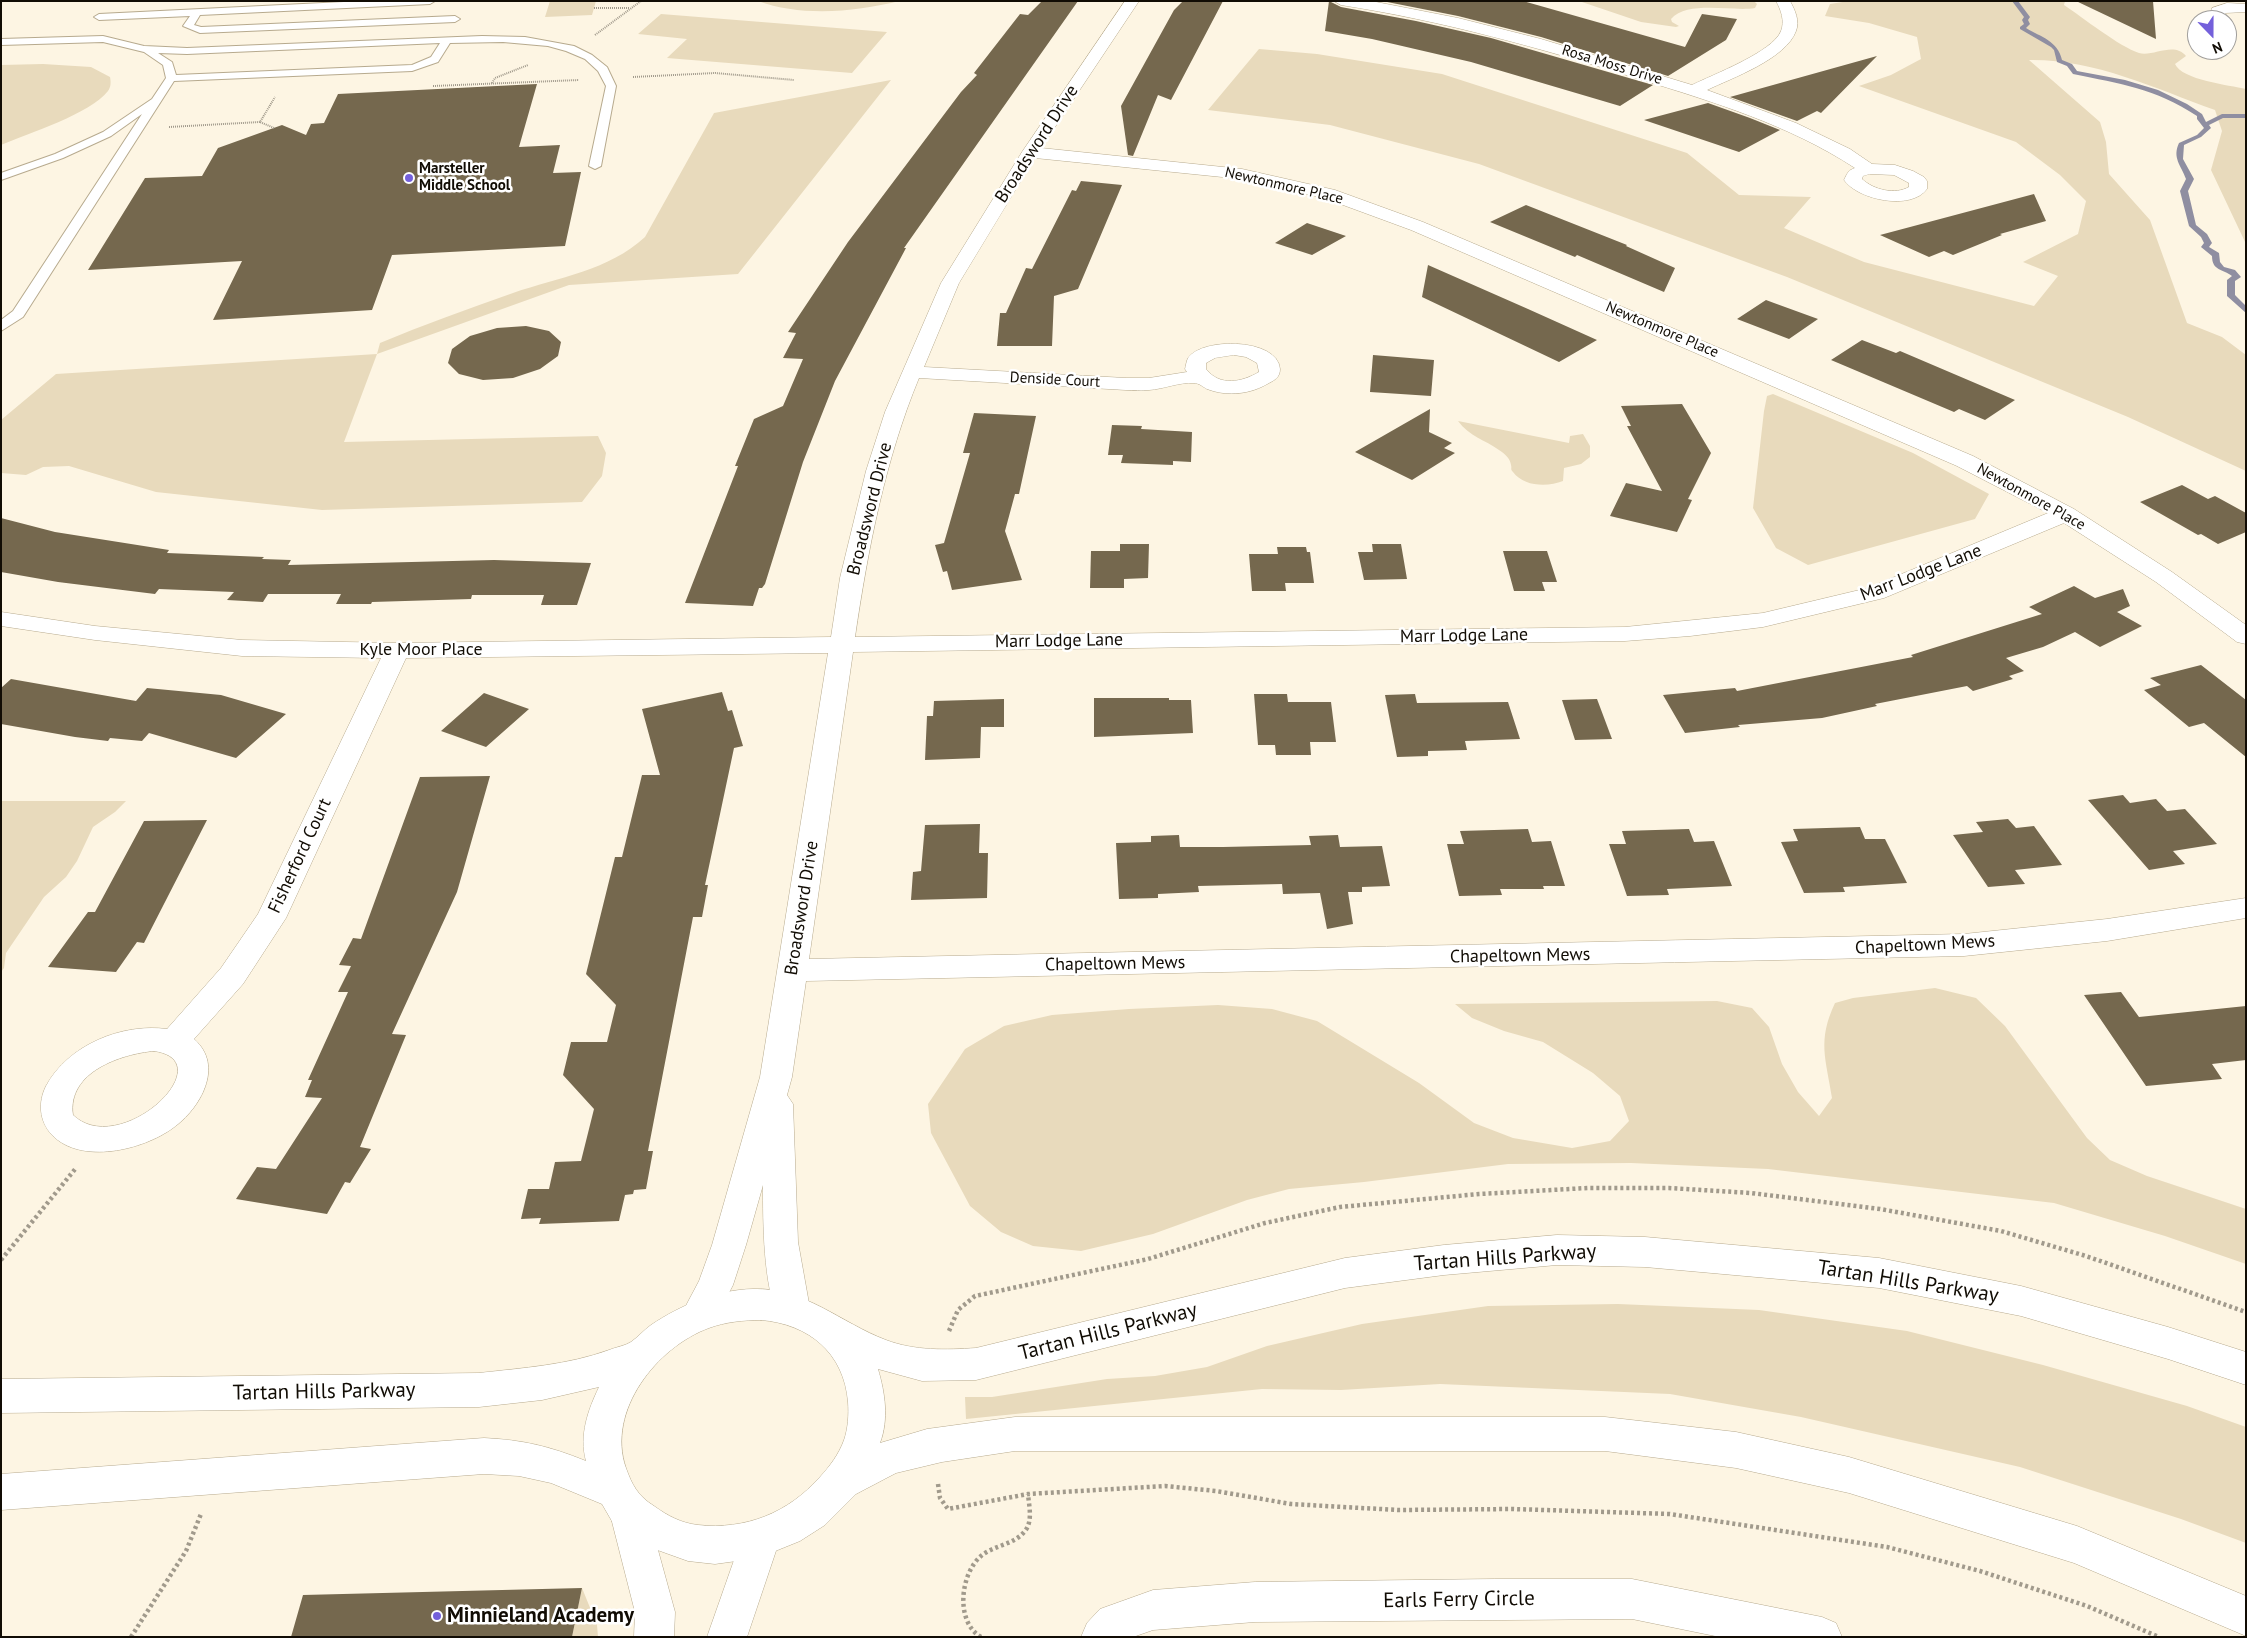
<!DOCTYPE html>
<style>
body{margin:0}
#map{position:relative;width:2247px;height:1638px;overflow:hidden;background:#fdf5e3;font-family:"PT Sans",sans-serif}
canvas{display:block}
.frame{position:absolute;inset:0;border:2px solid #110c04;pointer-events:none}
.north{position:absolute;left:2187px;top:10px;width:50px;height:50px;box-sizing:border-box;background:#fff;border:1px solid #a09e9b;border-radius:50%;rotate:158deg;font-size:14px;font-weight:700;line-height:20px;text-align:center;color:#110c04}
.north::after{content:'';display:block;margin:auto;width:18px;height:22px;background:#7460db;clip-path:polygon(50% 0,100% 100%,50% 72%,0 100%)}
</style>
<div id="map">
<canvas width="2247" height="1638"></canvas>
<div class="frame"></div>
<div class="north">N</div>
</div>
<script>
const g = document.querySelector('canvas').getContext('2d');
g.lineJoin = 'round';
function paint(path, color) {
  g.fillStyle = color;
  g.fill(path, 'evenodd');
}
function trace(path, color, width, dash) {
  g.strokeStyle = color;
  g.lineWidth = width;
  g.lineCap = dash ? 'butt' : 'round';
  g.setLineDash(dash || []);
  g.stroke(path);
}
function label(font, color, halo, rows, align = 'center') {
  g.font = font + ' "PT Sans",sans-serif';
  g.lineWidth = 5;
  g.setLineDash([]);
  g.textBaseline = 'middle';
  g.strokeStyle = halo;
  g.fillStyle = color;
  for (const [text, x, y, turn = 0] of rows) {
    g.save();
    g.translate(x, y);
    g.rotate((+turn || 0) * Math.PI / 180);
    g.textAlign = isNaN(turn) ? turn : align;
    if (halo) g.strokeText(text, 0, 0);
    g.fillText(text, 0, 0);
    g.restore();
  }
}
paint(new Path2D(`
 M550 1H596L592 15 545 17Z
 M758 1H899C856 12 801 17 758 1Z
 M1579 1H1754L1757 4 1755 8C1733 12 1688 0 1671 19L1672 22 1679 26 1676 27 1641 22Z
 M1849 1H2065L2064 5C2082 17 2120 47 2139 53 2153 57 2174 41 2186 56L2175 64C2182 80 2229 85 2246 89V244L2211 170 2222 131 2215 110C2154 88 2094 59 2029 60L2100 122 2106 142 2109 174 2150 220 2187 323 2222 337 2246 355V471L2128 417 1787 277 1479 164 1330 125 1208 110 1259 49 1317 54 1442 74 1687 153 1739 195 1811 197 1784 228 1864 262 2034 306 2058 276 2023 262 2078 234 2086 201 2060 175 2016 142 1859 86 1891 75 1921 59 1917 37 1869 23 1825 16 1830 4Z
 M661 14 887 32 852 73 667 58 687 39 638 34Z
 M43 64 91 67 110 77C111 82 111 87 108 91 90 114 29 133 1 145V65Z
 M891 80 738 274 569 285 377 354 344 442 598 436 606 453 602 476 582 502 322 510 156 492 69 466 43 467 26 475 1 473V420L56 374 377 354 380 343C423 325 468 309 513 293 559 277 608 271 645 237L714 113Z
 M1773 394 1913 453 1989 494 1975 519 1808 565 1776 548 1753 508 1764 411 1767 396Z
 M1458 421 1569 443 1570 436 1583 434 1590 446V457L1581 464 1564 468 1563 481C1548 487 1524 487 1513 472 1510 469 1512 469 1511 465 1510 458 1505 454 1499 450 1485 440 1469 436 1458 421Z
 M1 801H126L115 812 93 827 77 861 66 877 44 897 6 953 4 968 1 972Z
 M1935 988 1976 998 2005 1026 2087 1138 2110 1160 2147 1176 2246 1209V1264L2165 1236 2054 1203 1768 1169 1631 1163 1508 1164 1364 1182 1289 1189 1247 1200 1153 1234 1081 1251 1033 1246 1001 1232 970 1206 931 1133 928 1104 965 1049 1004 1026 1052 1015 1129 1009 1218 1005 1272 1009 1317 1021 1419 1083 1474 1123 1513 1138 1572 1148 1610 1141 1629 1121 1620 1096 1593 1073 1543 1042 1504 1031 1472 1018 1455 1004 1717 1001 1752 1008 1769 1027 1782 1064 1798 1092 1819 1116 1832 1098C1826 1059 1817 1041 1835 1003L1853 998Z
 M1618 1304 1759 1310 1907 1331 2043 1365 2187 1406 2246 1427V1543L2181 1519 2020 1467 1801 1417 1670 1394 1440 1384 1341 1390 1262 1389 966 1419 965 1397H992L1107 1379 1155 1376 1207 1367 1267 1346 1362 1324 1488 1306Z
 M582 1588 597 1625 598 1637H572Z`), '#e8dabc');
paint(new Path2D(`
 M2012 1H2018L2030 17 2028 20 2030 24 2026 28C2041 37 2058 41 2062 60L2072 64 2077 71 2125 80 2158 90 2187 104 2202 114 2206 122 2222 114H2246V118H2223L2209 125 2211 128 2201 137 2184 145 2183 159 2194 179 2188 191 2196 225 2207 234 2212 243 2209 247 2219 253 2220 262 2224 267 2235 270 2241 277 2235 281V295L2246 306V313L2227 296V280L2232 276C2223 269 2212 271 2212 256L2201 247 2204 243 2201 237 2189 226 2180 191 2186 179C2181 165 2172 158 2179 143L2197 135 2204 128 2197 119V116C2154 88 2121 84 2073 74L2067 66 2057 62 2054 50 2051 47 2020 29V27L2024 24 2022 20 2024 17Z`), '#8f8ea1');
paint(new Path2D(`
 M1042 1H1078L904 248H906L835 381 803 462 765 584 762 588H759L753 606 685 603 738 466H735L754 419 783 406 803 359 783 358 796 333 788 332 848 242 961 92 977 75 974 73 1020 14 1028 15Z
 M1183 1H1223L1171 100 1158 95 1133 156 1128 155 1121 106 1174 10Z
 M1329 1 1341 7 1416 21 1491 38 1653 85 1620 106 1471 62 1372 39 1325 31Z
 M1382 1H1523L1685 47 1702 14 1737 19 1726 40 1668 76 1541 37 1458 16Z
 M2076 1H2153L2156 39Z
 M1877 56 1821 113 1817 111 1797 121 1730 97Z
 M537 84 519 147 560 145 553 173 581 172 565 246 392 255 372 310 213 320 242 261 88 270 145 178 202 176 218 148 282 125 306 135 311 124 324 123 338 94Z
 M1708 103 1750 118 1780 130 1739 152 1644 120Z
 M1081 181 1122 185 1078 289 1054 296 1052 346H997L1000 313H1006L1026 268 1032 269 1072 190 1076 191Z
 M2034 194 2046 221 2000 234 2002 235 1953 255 1944 251 1929 257 1880 235Z
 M1526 205 1627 245 1626 246 1675 268 1664 292 1577 255 1575 257 1490 222Z
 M1307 223 1346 236 1312 255 1275 243Z
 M1428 265 1528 309 1597 340 1559 362 1422 297Z
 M1766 300 1774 303 1818 319 1789 339 1737 319Z
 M526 326 549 331 561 342 558 356 540 369 513 378 483 380 459 374 448 363 452 349 470 336 497 328Z
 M1862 340 1896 353 1900 351 2015 400 1985 420 1959 409 1954 412 1831 360Z
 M1373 355 1434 360 1431 396 1370 392Z
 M1682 404 1711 453 1688 499 1692 500 1677 532 1610 516 1626 483 1662 491 1627 426H1631L1621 406Z
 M1430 409 1429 432 1452 443 1444 448 1455 453 1412 480 1355 452Z
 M974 413 1036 416 1019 494H1015L1005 531 1022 580 952 590 947 571 943 572 935 545 944 543 970 453H963Z
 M1112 425 1142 426 1141 429 1192 432 1191 462 1173 461V465L1121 463 1123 455H1108Z
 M2182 485 2208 499 2215 496 2246 513V532L2218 544 2201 534 2198 535 2140 502Z
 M1 518 55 532 169 550 167 553 264 557 262 559 291 560 288 565 494 560 591 563 577 605H541L544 595H472L471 599 372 602 371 604H336L341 594H268L263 602 227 600 234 592 159 589 155 594 58 582 1 572Z
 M1120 544H1149L1148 578 1124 579V588H1090L1091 551H1120Z
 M1372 544H1401L1407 579 1364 580 1358 552H1373Z
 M1277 547H1306L1307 552H1310L1314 583H1285L1286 591H1252L1249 554H1278Z
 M1503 551H1547L1557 582H1542L1545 591H1514Z
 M2074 586 2095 598 2123 589 2130 606 2117 612 2142 626 2100 647 2075 632 2043 647 2006 658 2024 671 2009 676 2013 679 1973 691 1967 686 1875 704 1877 706 1822 718 1738 725 1740 727 1685 733 1663 695 1735 688 1737 691 1913 657 1911 655 2042 614 2029 607Z
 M2201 665 2246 700V757L2204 723 2189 727 2144 690 2161 685 2150 678Z
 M11 679 136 701 147 688 221 695 286 714 236 758 149 733 142 741 110 738 108 741 75 737 1 724V688Z
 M722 692 728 711 732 710 743 746 734 748 705 885H708L702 917H693L648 1151H653L646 1189 634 1190 633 1194 625 1195 619 1221 539 1224 541 1218 521 1219 528 1189H549L555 1162 581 1161 594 1109 563 1075 571 1042H607L616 1005 586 974 615 857H622L642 775H660L642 709Z
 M484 693 529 709 486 747 441 731Z
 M1254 694H1287L1288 702H1331L1336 742H1310L1311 755H1276L1275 745H1258Z
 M1415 694 1417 703 1508 702 1520 739 1465 741 1467 750 1428 751V756L1397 757 1385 695Z
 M1094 698H1169V700H1191L1193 733 1094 737Z
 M1004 699V727H981L980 758 925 760 927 716H933L934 701Z
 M1597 699 1612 739 1575 740 1562 700Z
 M490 776 457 892 392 1034 406 1035 360 1147 371 1149 350 1183 345 1182 327 1214 236 1199 257 1167 276 1169 322 1098 305 1097 312 1080H308L348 992H338L351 966 339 965 353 938 361 939 420 777Z
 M2123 795 2130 803 2156 799 2167 811 2185 809 2217 844 2173 851 2185 864 2149 870 2088 800Z
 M2008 819 2016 828 2034 826 2062 865 2015 870 2025 884 1988 887 1953 835 1983 832 1976 822Z
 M207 820 144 943 137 942 116 972 48 967 88 912H95L144 821Z
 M980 824 979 853H988L987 898 911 900 913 872 921 871 925 825Z
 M1860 827 1865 839H1885L1907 883 1843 887 1845 892 1804 893 1781 842 1798 841 1793 829Z
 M1528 829 1532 842 1551 841 1565 886H1543L1544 889H1500L1502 895 1459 896 1447 844H1464L1460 831Z
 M1689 829 1694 842 1714 841 1732 886 1667 889 1669 895 1627 896 1609 844H1626L1622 831Z
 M1179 835 1180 847H1223L1311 845 1309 836 1338 835 1340 847 1382 846 1390 886 1362 887V892H1348L1353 924 1327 929 1320 893 1283 894 1282 884 1198 886 1199 892 1158 894V898L1119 899 1116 843 1151 842V836Z
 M2121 992 2139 1017 2246 1006V1060L2212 1064 2222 1079 2146 1086 2084 995Z
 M582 1588 572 1637H291L303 1595Z`), '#75684e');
const service = new Path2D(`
 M364 1H435L430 4 200 15 194 25 201 27 455 16 460 19 455 22 200 33 183 26 190 16 99 20 94 17 99 14Z
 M103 36 144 46 187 48 482 36 525 37 574 46 592 55 607 67 616 86 601 166 595 169 589 166 606 86 598 71 585 59 566 51 548 46 503 42 450 43 438 62 412 71 174 81 23 317 1 331V320L13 311 142 114 111 136 63 158 1 180V173L55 154 103 132 152 99 166 78 163 65 144 52 103 42 1 45V39ZM440 43 431 57 412 65 176 75 172 62 158 53 187 54Z`);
const minor = new Path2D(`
 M1125 1H1139L1041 148 1242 169 1335 190 1423 222 1973 456 2074 509 2172 572 2246 625V644L2237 642 2156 582 2064 523 1884 598 1763 627 1690 636 1625 641 853 652 809 959 1964 934 2107 919 2246 898V918L2107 941 1964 956 806 981 792 1077 787 1095 793 1104 798 1242 810 1309 805 1320 792 1325 779 1320C763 1285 763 1223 763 1185L746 1245 733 1285 712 1326 699 1331 686 1326 681 1315 699 1281 712 1245 760 1077 828 653 406 658 286 918 243 984 194 1039C225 1066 200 1109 173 1128 143 1150 81 1165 52 1135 39 1121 38 1102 46 1086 68 1045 122 1023 167 1029L221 968 258 914 381 658 242 656 95 640 1 626V612L95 626 242 640 397 643 831 637 840 578 866 471 885 412 941 283 1022 152ZM1035 158 1242 179 1324 198 1411 230 1957 466 2048 513 1868 588 1763 613 1625 627 855 637C868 549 885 460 919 378L1126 390C1134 390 1141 391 1149 390 1164 389 1179 382 1194 383 1199 383 1203 387 1207 389 1228 397 1251 394 1269 383 1275 380 1280 377 1280 369 1278 338 1202 337 1188 358 1186 362 1186 366 1185 369L1187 372 1149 378H1126L924 367 959 283ZM1234 355 1246 357 1257 363 1259 372C1242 382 1220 387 1206 369V363L1215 358ZM154 1051C225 1061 120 1160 73 1115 67 1072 121 1054 154 1051Z
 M1334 1H1371L1458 18 1541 39 1692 85C1712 75 1773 52 1781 31 1785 21 1781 10 1776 1H1790C1795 10 1800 21 1796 31 1786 59 1732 78 1707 90L1796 123 1850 149 1872 164 1895 165 1913 171 1924 177 1927 181V189C1911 211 1858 200 1844 180 1847 174 1848 170 1855 168 1789 125 1714 102 1639 79 1541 48 1443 21 1341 5ZM1870 174 1894 175 1909 183V187C1895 195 1874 190 1862 179L1863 176Z
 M2227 3 2246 4V12L2225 13 2232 20 2227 24V20H2216L2210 14 2212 8Z
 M628 1491 642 1497 647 1510 675 1612 674 1637H634L635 1612 609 1510 614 1497Z
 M760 1520 774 1526 780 1539 747 1637H707L746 1526Z
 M1495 1579H1632L1822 1617 1836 1623 1842 1637H1720L1632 1619 1255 1622 1153 1630 1133 1637H1081L1087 1623 1100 1609 1153 1590 1255 1582Z`);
const tertiary = new Path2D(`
 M1557 1235 1645 1237 1879 1258 2021 1286 2168 1327 2246 1352V1385L2168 1359 2021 1316 1879 1288 1645 1267 1557 1265 1444 1275 1345 1288 976 1380 922 1381 878 1369C885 1393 889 1419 880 1443L927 1429 1015 1417H1605L1736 1432 1849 1457 2077 1526 2246 1596V1636L2074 1563 1849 1493 1736 1468 1605 1451H1015L942 1462 896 1473 856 1494 825 1525 800 1541 758 1558 715 1564 688 1561 649 1547 613 1523 602 1504 551 1483 519 1476 484 1474 1 1510V1474L484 1438C523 1440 549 1446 586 1461 579 1435 588 1410 599 1387L542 1400 479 1407 1 1413V1379L479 1373C523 1368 568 1365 609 1350 616 1347 625 1346 631 1342 638 1337 644 1330 651 1325 681 1305 716 1290 753 1289 804 1287 841 1323 886 1340 915 1351 946 1350 976 1348L1345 1258 1444 1245ZM761 1320C809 1324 844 1353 848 1402 849 1414 848 1429 844 1440 839 1454 830 1466 820 1477 788 1513 746 1530 698 1525 681 1523 668 1516 654 1506 638 1496 632 1485 626 1468 606 1411 657 1347 709 1328 725 1322 744 1320 761 1320Z`);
trace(service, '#b7aa8e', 2);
trace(minor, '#b7aa8e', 1);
trace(tertiary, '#b7aa8e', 1);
trace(new Path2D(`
 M594 8H630
 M595 35 641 1
 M633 77 715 73 794 80
 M492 83 495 78 528 65
 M433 86 579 80
 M169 127 260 122
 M274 128 260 122 275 97`), '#a19a8c', 2, [1, 1]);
trace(new Path2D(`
 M1 1260 76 1168
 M949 1331 958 1310 975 1296 1148 1259 1265 1223 1340 1207 1479 1194 1588 1188H1669L1751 1193 1880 1209 2001 1231 2086 1256 2246 1312
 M938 1484 940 1498 948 1509 1028 1494 1165 1486 1216 1491 1291 1504 1343 1507 1399 1510 1513 1509 1670 1514 1887 1547 1980 1571 2087 1606 2159 1637
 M131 1637 186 1551 201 1514
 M981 1637C955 1622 960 1574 981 1556 994 1545 1014 1545 1025 1531 1033 1521 1029 1506 1028 1494`), '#a19a8c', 4.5, [3, 3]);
paint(service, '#fff');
paint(minor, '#fff');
paint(tertiary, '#fff');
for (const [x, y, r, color] of [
 [409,178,5,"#7460db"],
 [437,1616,5,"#7460db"]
]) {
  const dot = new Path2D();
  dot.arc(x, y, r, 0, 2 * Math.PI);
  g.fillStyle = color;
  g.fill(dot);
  trace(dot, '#fff', 2);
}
label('15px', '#110c04', '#fff', [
 ["Rosa Moss Drive",1612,65,17],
 ["Newtonmore Place",1284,186,13],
 ["Newtonmore Place",1662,330,23],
 ["Denside Court",1055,380,3],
 ["Newtonmore Place",2031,497,29]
]);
label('bold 15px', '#110c04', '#fff', [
 ["Marsteller",419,169],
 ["Middle School",419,186]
], 'left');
label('18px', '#110c04', '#fff', [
 ["Broadsword Drive",1037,144,-57],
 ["Broadsword Drive",870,509,-76],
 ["Marr Lodge Lane",1921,573,-21],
 ["Marr Lodge Lane",1464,636,-1],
 ["Marr Lodge Lane",1059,641,-1],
 ["Kyle Moor Place",421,650],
 ["Fisherford Court",300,856,-65],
 ["Broadsword Drive",802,908,-81],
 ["Chapeltown Mews",1925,945,-3],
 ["Chapeltown Mews",1520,956,-1],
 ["Chapeltown Mews",1115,964,-1]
]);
label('21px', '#110c04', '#fff', [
 ["Tartan Hills Parkway",1505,1258,-4],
 ["Tartan Hills Parkway",1908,1282,9],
 ["Tartan Hills Parkway",1108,1332,-14],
 ["Tartan Hills Parkway",324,1392,-1],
 ["Earls Ferry Circle",1459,1600,-1]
]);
label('bold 21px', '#110c04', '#fff', [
 ["Minnieland Academy",447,1616]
], 'left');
</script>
